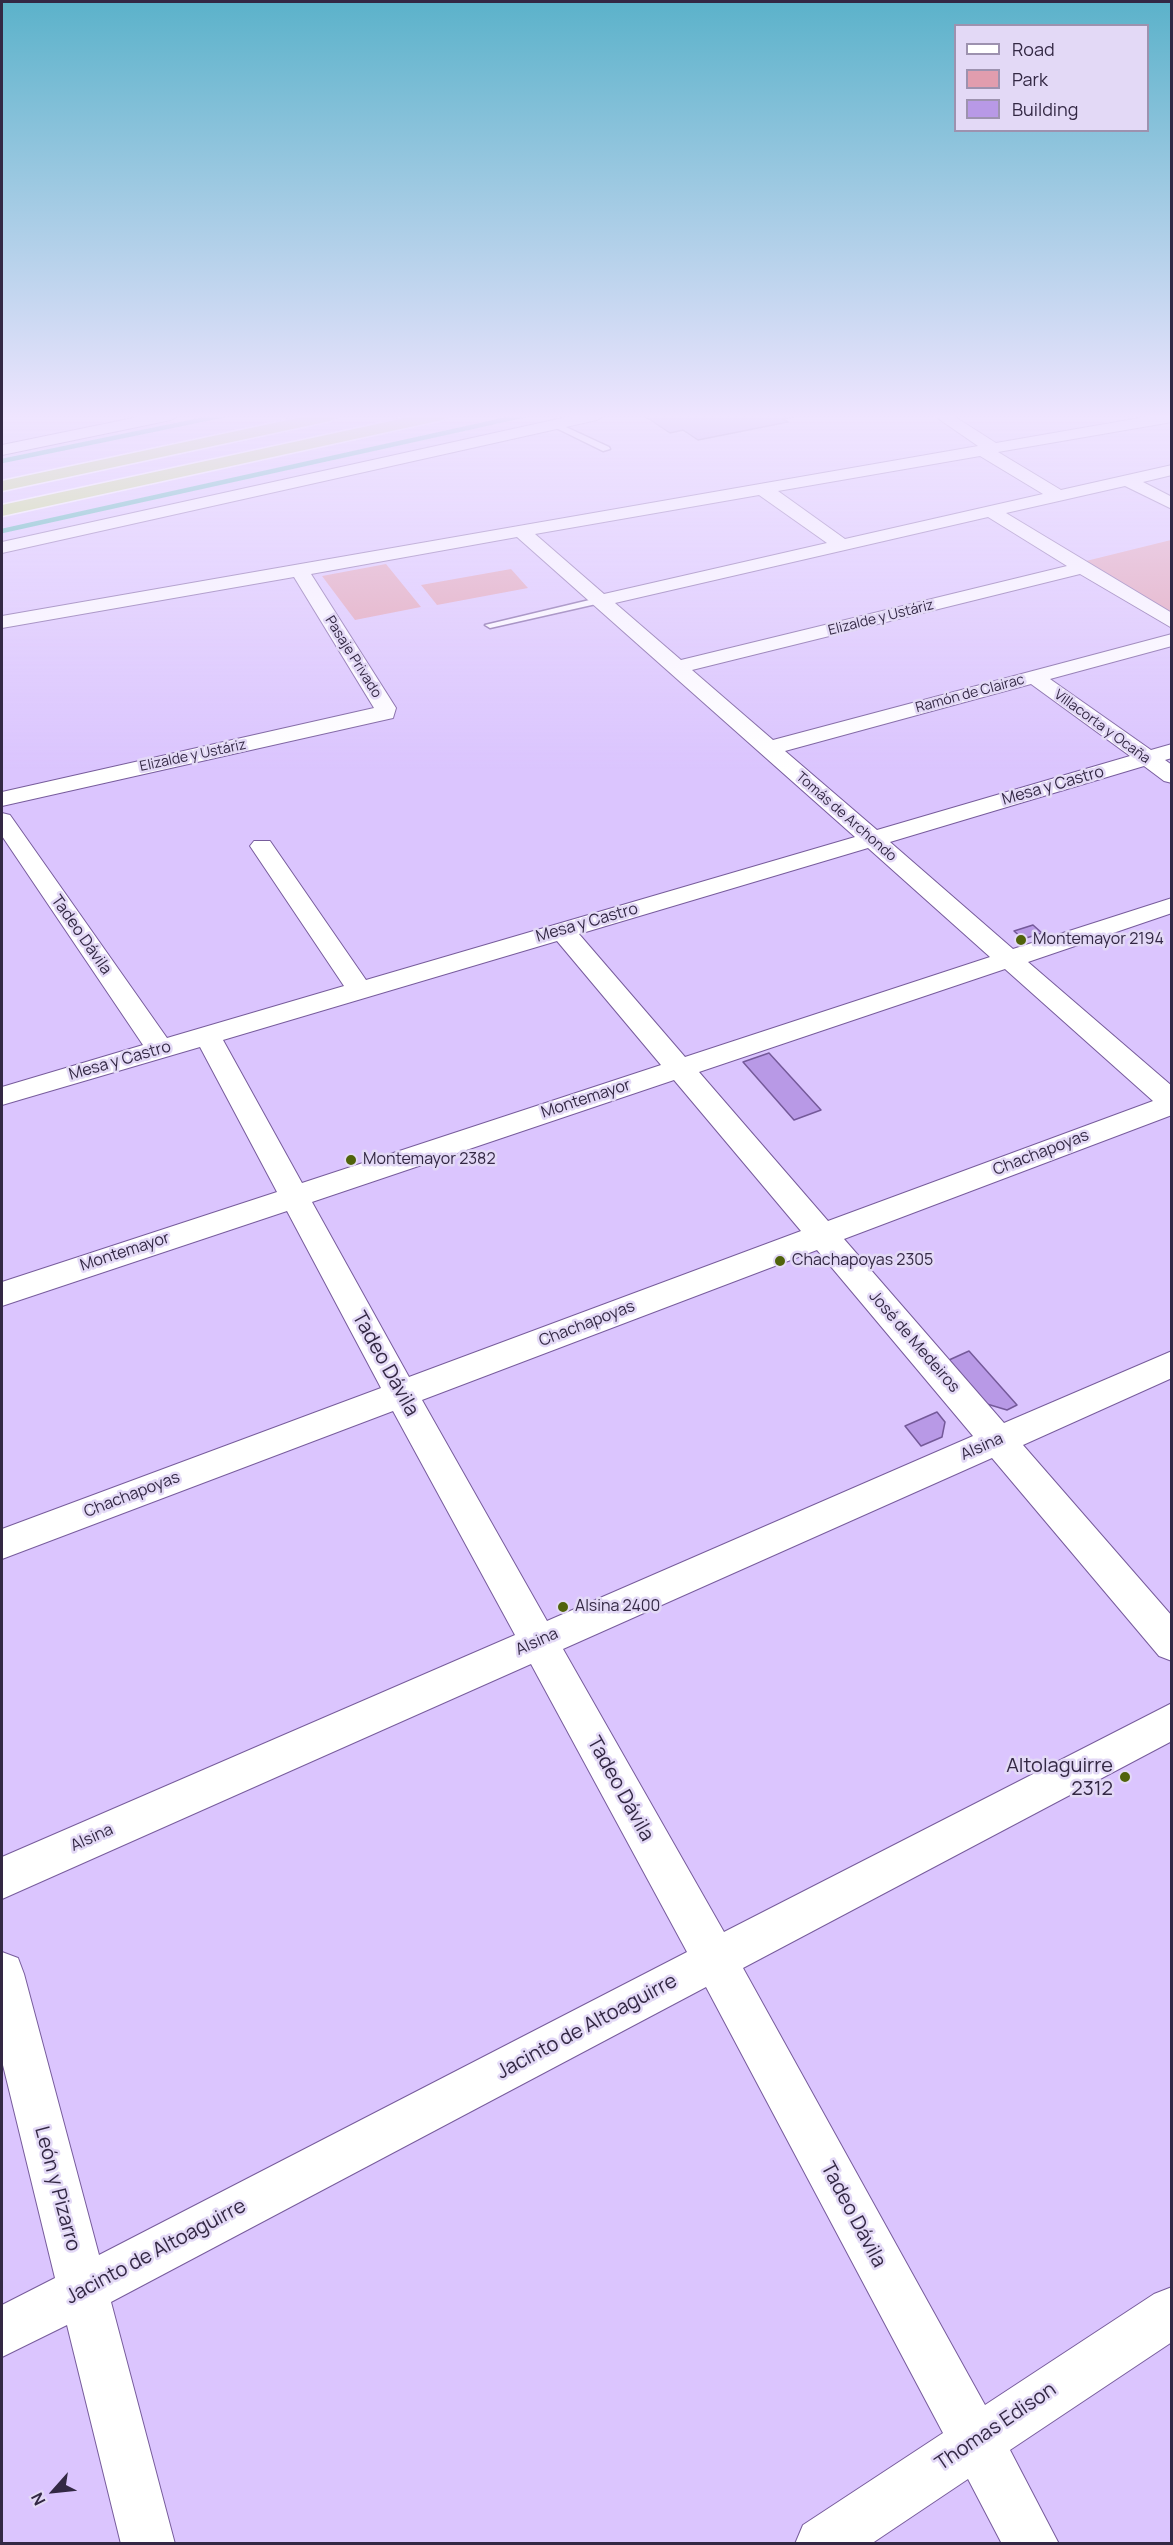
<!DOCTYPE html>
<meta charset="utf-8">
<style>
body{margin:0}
#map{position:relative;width:1173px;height:2545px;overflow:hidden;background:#dbc5fe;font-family:Manrope,sans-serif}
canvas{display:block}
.frame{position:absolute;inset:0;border:3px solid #332844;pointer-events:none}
.legend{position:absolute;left:954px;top:24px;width:195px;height:108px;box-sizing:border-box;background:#e3d9f6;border:2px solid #9d92af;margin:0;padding:8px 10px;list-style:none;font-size:18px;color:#332844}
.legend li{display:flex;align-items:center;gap:12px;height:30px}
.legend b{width:30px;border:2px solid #9d92af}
.north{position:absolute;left:24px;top:2461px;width:60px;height:60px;-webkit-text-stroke:4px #e3d9f6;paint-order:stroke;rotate:243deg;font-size:16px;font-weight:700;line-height:24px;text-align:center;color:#332844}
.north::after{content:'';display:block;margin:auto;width:21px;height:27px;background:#332844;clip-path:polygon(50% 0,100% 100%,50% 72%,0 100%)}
</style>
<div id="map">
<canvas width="1173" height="2545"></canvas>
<div class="frame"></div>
<ul class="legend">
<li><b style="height:8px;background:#fff"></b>Road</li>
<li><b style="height:16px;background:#e19dae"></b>Park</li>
<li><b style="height:16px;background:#b899e6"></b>Building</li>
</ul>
<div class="north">N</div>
</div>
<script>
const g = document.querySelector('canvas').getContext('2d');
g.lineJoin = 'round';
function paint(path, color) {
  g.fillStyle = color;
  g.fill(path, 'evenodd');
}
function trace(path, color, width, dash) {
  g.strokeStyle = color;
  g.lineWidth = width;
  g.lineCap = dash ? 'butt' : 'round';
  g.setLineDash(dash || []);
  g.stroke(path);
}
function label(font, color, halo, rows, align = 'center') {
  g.font = font + ' Manrope,sans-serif';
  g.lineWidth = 5;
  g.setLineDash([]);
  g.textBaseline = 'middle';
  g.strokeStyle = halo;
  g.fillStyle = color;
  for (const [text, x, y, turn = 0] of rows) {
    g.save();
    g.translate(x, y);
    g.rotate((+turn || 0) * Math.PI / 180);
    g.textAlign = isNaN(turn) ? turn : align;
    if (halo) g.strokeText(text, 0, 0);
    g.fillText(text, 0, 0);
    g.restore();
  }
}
paint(new Path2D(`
 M1171 540V615L1086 561Z
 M386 564 421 607 355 620 322 576Z
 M511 569 528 588 437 605 421 585Z`), '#e19dae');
trace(new Path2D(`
 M2 461 225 415
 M2 531 526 415`), '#28af9e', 4.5);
const building = new Path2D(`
 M643 415H801L783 419 788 422 698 440 683 430 670 433Z
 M1033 925 1042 933 1023 939 1014 931Z
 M769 1053 821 1110 794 1120 743 1062Z
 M969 1351 1017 1405 1007 1410 987 1404 949 1360Z
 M937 1412 945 1422 942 1437 921 1446 905 1426Z`);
paint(building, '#b899e6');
trace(building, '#745999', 1.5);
const lane = new Path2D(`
 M555 422 609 447 610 449 603 451 552 426Z
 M602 597 605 598V602L490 628 485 625Z`);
const street = new Path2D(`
 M148 415H179L171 420 2 455V445Z
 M576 415H605L597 420 2 553V542Z
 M933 415H952L996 443 1157 415H1172V422L998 452 1061 490 1172 465V475L1143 482 1172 497V509L1125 486 1006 513 1172 613V628L1080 574 692 670 773 740 1172 634V646L1050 679 1151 750 1172 744V758L1165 760 1172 765V783L1164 781 1144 766 890 842 1013 949 1172 898V913L1028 962 1172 1086V1115L844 1239 1004 1423 1172 1351V1378L1023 1445 1172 1616V1661L1159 1656 992 1458 563 1649 724 1932 1172 1703V1741L743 1968 985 2405 1154 2294 1172 2287V2342L1010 2450 1059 2544H1002L968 2479 871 2544H795L803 2525 943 2433 706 1987 111 2302 175 2544H121L67 2325 2 2357V2305L55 2278 2 2061V1952L18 1958 24 1974 99 2255 687 1952 531 1664 2 1899V1857L515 1635 393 1411 2 1559V1529L381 1388 287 1211 2 1306V1282L277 1192 200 1047 2 1105V1087L143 1045 2 836V813L10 815 167 1038 344 986 250 846 254 841H270L366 980 855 837 517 537 311 574 396 708 393 718 2 806V792L374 708 294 577 2 628V616L978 446ZM980 456 1043 494 845 539 778 491ZM759 495 827 543 604 594 535 534ZM988 517 1067 566 681 660 615 603ZM1031 684 1130 756 877 830 785 751ZM868 848 990 957 685 1057 579 934ZM557 941 661 1065 302 1183 223 1040ZM1005 969 1153 1101 828 1221 699 1072ZM674 1080 801 1231 409 1377 312 1202ZM817 1250 973 1436 547 1621 422 1400Z`);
const highway = new Path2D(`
 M312 415 338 416 330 421 2 491V481Z
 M419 415H450L442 420 2 516V505Z`);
trace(lane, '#775c9c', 3);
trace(street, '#775c9c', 2);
trace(highway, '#fff', 3);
paint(lane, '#fff');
paint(street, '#fff');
paint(highway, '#bddd68');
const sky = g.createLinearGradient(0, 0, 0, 771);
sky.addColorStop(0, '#5bb2ca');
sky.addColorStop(0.54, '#efe5ff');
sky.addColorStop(1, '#efe5ff00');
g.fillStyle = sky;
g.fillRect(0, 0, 1173, 771);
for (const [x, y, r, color] of [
 [1021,940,6,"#50630b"],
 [351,1160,6,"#50630b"],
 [780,1261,6,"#50630b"],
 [563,1607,6,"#50630b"],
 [1125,1777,6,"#50630b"]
]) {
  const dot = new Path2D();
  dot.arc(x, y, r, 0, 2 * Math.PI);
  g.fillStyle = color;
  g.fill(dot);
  trace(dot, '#e3d9f6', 2);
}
label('14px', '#332844', '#e3d9f6', [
 ["Elizalde y Ustáriz",881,618,-14],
 ["Pasaje Privado",353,657,58],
 ["Ramón de Clairac",970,694,-15],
 ["Villacorta y Ocaña",1102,727,36],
 ["Elizalde y Ustáriz",193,756,-12],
 ["Tomás de Archondo",846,817,41]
]);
label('16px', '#332844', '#e3d9f6', [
 ["Mesa y Castro",1053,786,-16],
 ["Mesa y Castro",587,923,-16],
 ["Tadeo Dávila",81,935,55],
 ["Mesa y Castro",120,1061,-16],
 ["Montemayor",586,1099,-18],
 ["Chachapoyas",1041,1153,-21],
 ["Montemayor",125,1252,-18],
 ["Chachapoyas",587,1324,-21],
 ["José de Medeiros",914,1342,49],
 ["Alsina",982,1447,-24],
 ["Chachapoyas",132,1495,-21],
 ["Alsina",537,1642,-24],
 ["Alsina",92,1838,-24]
]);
label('16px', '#332844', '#e3d9f6', [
 ["Montemayor 2194",1033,940],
 ["Montemayor 2382",363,1160],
 ["Chachapoyas 2305",792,1261],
 ["Alsina 2400",575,1607]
], 'left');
label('20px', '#332844', '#e3d9f6', [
 ["Tadeo Dávila",385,1364,61],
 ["Tadeo Dávila",620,1789,61],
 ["Jacinto de Altoaguirre",587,2027,-28],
 ["León y Pizarro",57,2189,75],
 ["Tadeo Dávila",853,2215,62],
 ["Jacinto de Altoaguirre",156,2252,-28],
 ["Thomas Edison",996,2427,-34]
]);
label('20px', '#332844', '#e3d9f6', [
 ["Altolaguirre",1113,1766],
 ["2312",1113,1789]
], 'right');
</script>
